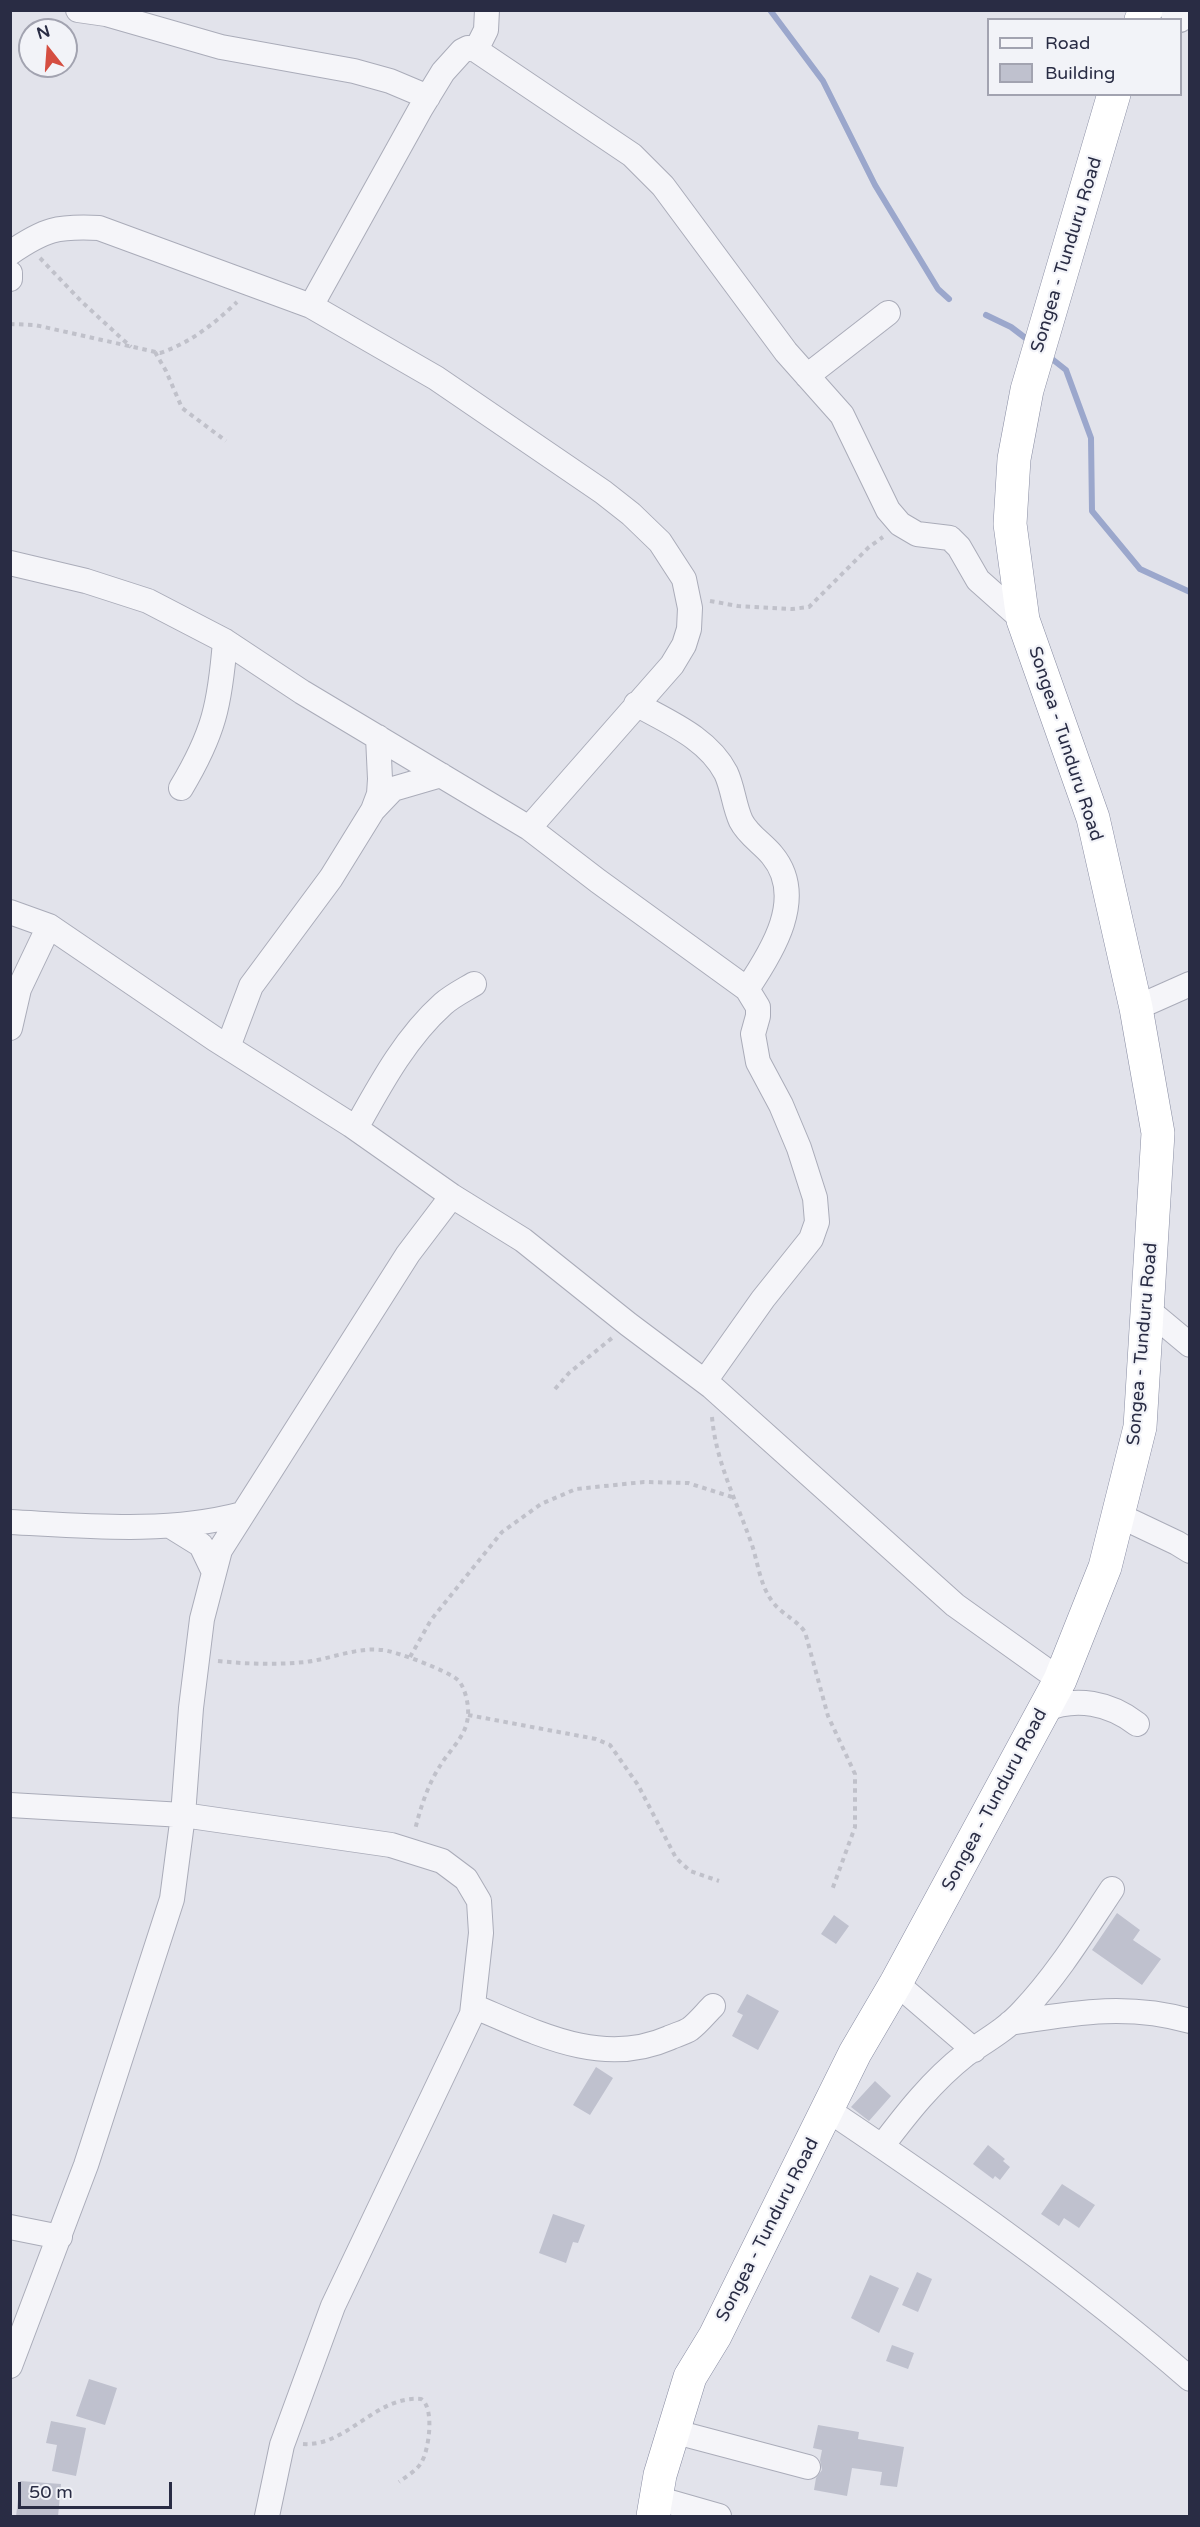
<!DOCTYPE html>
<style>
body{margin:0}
#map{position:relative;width:1200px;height:2527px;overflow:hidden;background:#e2e3eb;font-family:"Varela Round",sans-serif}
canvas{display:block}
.frame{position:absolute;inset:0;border:12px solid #292c44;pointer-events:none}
.legend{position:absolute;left:987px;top:18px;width:195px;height:78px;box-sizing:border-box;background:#f2f3f8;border:2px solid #a2a3b0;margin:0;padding:8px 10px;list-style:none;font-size:18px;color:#292c44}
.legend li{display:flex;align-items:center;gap:12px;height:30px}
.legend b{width:30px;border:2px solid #a2a3b0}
.north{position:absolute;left:18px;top:18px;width:60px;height:60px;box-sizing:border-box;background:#f2f3f8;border:2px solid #a2a3b0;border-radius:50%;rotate:343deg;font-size:16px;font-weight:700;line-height:24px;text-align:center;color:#292c44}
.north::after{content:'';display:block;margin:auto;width:21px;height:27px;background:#d54e41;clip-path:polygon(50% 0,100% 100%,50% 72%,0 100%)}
.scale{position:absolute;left:18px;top:2482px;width:154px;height:27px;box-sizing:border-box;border:3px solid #292c44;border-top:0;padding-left:8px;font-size:18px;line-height:21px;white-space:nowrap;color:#292c44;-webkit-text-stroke:4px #f2f3f8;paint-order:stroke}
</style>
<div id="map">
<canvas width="1200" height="2527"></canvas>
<div class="frame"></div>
<ul class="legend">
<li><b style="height:8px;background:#f5f5f9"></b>Road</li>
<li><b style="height:16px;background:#bfc1ce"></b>Building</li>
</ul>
<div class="north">N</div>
<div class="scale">50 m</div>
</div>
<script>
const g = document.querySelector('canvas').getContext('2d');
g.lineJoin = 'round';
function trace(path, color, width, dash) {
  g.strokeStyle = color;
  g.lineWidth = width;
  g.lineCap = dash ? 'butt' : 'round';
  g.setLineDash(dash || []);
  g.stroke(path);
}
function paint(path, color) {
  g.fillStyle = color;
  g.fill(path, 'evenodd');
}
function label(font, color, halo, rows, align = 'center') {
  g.font = font + ' "Varela Round",sans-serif';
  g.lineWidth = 4.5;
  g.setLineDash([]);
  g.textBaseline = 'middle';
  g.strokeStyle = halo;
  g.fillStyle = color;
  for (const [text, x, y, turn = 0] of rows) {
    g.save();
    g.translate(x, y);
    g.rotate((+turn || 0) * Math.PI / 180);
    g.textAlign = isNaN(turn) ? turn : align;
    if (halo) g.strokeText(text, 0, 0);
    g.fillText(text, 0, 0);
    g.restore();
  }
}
trace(new Path2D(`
 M770 10 823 81 875 185 938 289 949 299
 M986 315 1011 327 1032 343
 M1047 355 1066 370 1091 438 1092 511 1140 569 1190 592`), '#9ba7cc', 6);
paint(new Path2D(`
 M1117 1913 1140 1930 1133 1940 1161 1959 1142 1985 1092 1950Z
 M834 1915 849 1926 836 1944 821 1934Z
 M747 1994 779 2011 758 2050 732 2036 743 2015 737 2012Z
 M596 2067 613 2078 590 2115 573 2105Z
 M875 2081 891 2096 869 2121 851 2107Z
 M988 2145 1005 2159 1003 2161 1010 2167 1000 2180 995 2176 993 2179 973 2164Z
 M1062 2184 1095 2205 1079 2228 1064 2218 1059 2226 1041 2214Z
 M553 2214 585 2225 578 2243 573 2242 566 2263 539 2253Z
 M917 2272 932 2279 918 2312 902 2305Z
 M870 2275 899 2288 879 2333 851 2318Z
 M892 2345 914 2353 908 2369 886 2361Z
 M89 2379 117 2388 105 2425 76 2416Z
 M51 2421 86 2428 76 2476 52 2471 57 2445 46 2443Z
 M818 2425 859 2432 858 2439 904 2447 897 2487 880 2485 882 2472 852 2468 847 2496 814 2490 816 2478 822 2470 820 2460 822 2450 813 2448Z
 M20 2481 61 2484 58 2517H16Z`), '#bfc1ce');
const minor = new Path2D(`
 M78 10 106 14 221 47 354 71 390 81 428 97
 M1171 10 1180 20
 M476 50 486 30 487 10
 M10 253C45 229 57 226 99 228L311 306 436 378 603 492 631 514 660 542 684 579 690 608 689 629 684 645 672 665 529 828
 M10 273V279
 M311 306 421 108 443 72 462 51 468 48 476 50 632 155 663 186 786 352 842 415 888 510 900 524 917 534 950 538 959 547 978 580 1023 620
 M807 376 888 313
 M10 563 86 581 148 601 225 641 302 692 529 828 598 881 747 989 758 1007V1016L753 1034 758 1062 781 1105 799 1148 815 1198 817 1222 811 1239 763 1299 705 1381
 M636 704C668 722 708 738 726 773 733 788 734 806 741 821 748 835 762 843 772 855 807 897 772 952 747 989
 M181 788C214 733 220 704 225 641
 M373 810 393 789 441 775
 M10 912 49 926 215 1039 351 1125 452 1196 523 1240 628 1324 712 1387 955 1605 1060 1680
 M1136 1008 1190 984
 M10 1028 19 989 49 926
 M228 1047 251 986 331 878 373 810 379 794 380 779 378 737
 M356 1128C380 1085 405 1038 443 1004 452 996 464 990 474 984
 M1148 1310 1190 1345
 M1118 1515 1177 1543 1190 1551
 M10 1522C88 1526 166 1534 242 1514
 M172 1527 201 1545 213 1570
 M1044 1710C1076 1696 1110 1703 1137 1724
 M10 1805 183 1815 391 1845 442 1861 466 1879 479 1901 481 1933 472 2014 333 2306 282 2445 267 2516
 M896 1983 974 2050
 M473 2006C535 2032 601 2068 669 2038 675 2035 684 2033 690 2029 698 2023 706 2013 713 2006
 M1010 2023C1074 2013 1126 2003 1190 2021
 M828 2110C953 2194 1076 2280 1190 2379
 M882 2146C907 2113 932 2081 965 2055 985 2041 1007 2029 1023 2011 1058 1974 1084 1931 1112 1889
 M10 2227 60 2237
 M10 2366 86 2165 172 1899 183 1815 191 1708 202 1619 220 1550 408 1254 452 1196
 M672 2431 808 2467
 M656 2498 719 2516`);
const highway = new Path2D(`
 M1141 20 1146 10
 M653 2516 660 2475 690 2377 715 2336 855 2053 896 1983 1060 1680 1105 1567 1140 1427 1158 1133 1136 1008 1093 818 1023 620 1010 524 1014 459 1027 390 1114 94`);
trace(minor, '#aaacb9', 26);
trace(highway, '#888ca2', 34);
trace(new Path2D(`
 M40 258 82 302 131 347
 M10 324 35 325 160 353C190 343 214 324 237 302
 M155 352 166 371 182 408 226 441
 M710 601 738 606 792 609 809 607 869 547 883 537
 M555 1389 569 1373 612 1338
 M712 1417C716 1463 737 1502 752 1545 758 1563 760 1585 772 1601 781 1614 796 1619 805 1632L828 1716 855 1774V1827L832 1890
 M410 1657 431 1620 502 1532 541 1504 576 1489 644 1482 688 1483 732 1497
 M218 1661C247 1664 276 1665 305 1662 331 1659 356 1647 382 1650 396 1651 448 1671 458 1680 465 1687 469 1705 468 1715 467 1736 450 1749 440 1766 428 1784 420 1809 415 1830
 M468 1715 596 1739 610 1745 638 1785 676 1858 690 1871 719 1881
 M303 2444C347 2447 376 2395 421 2399 435 2407 429 2451 421 2463 416 2471 407 2476 399 2482`), '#c0c1ca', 4, [4.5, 4.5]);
trace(minor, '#f5f5f9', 24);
trace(highway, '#fff', 33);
label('18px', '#292c44', '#f2f3f8', [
 ["Songea - Tunduru Road",1067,255,-73],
 ["Songea - Tunduru Road",1065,744,72],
 ["Songea - Tunduru Road",1143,1344,-85],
 ["Songea - Tunduru Road",995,1800,-62],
 ["Songea - Tunduru Road",768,2230,-63]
]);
</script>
